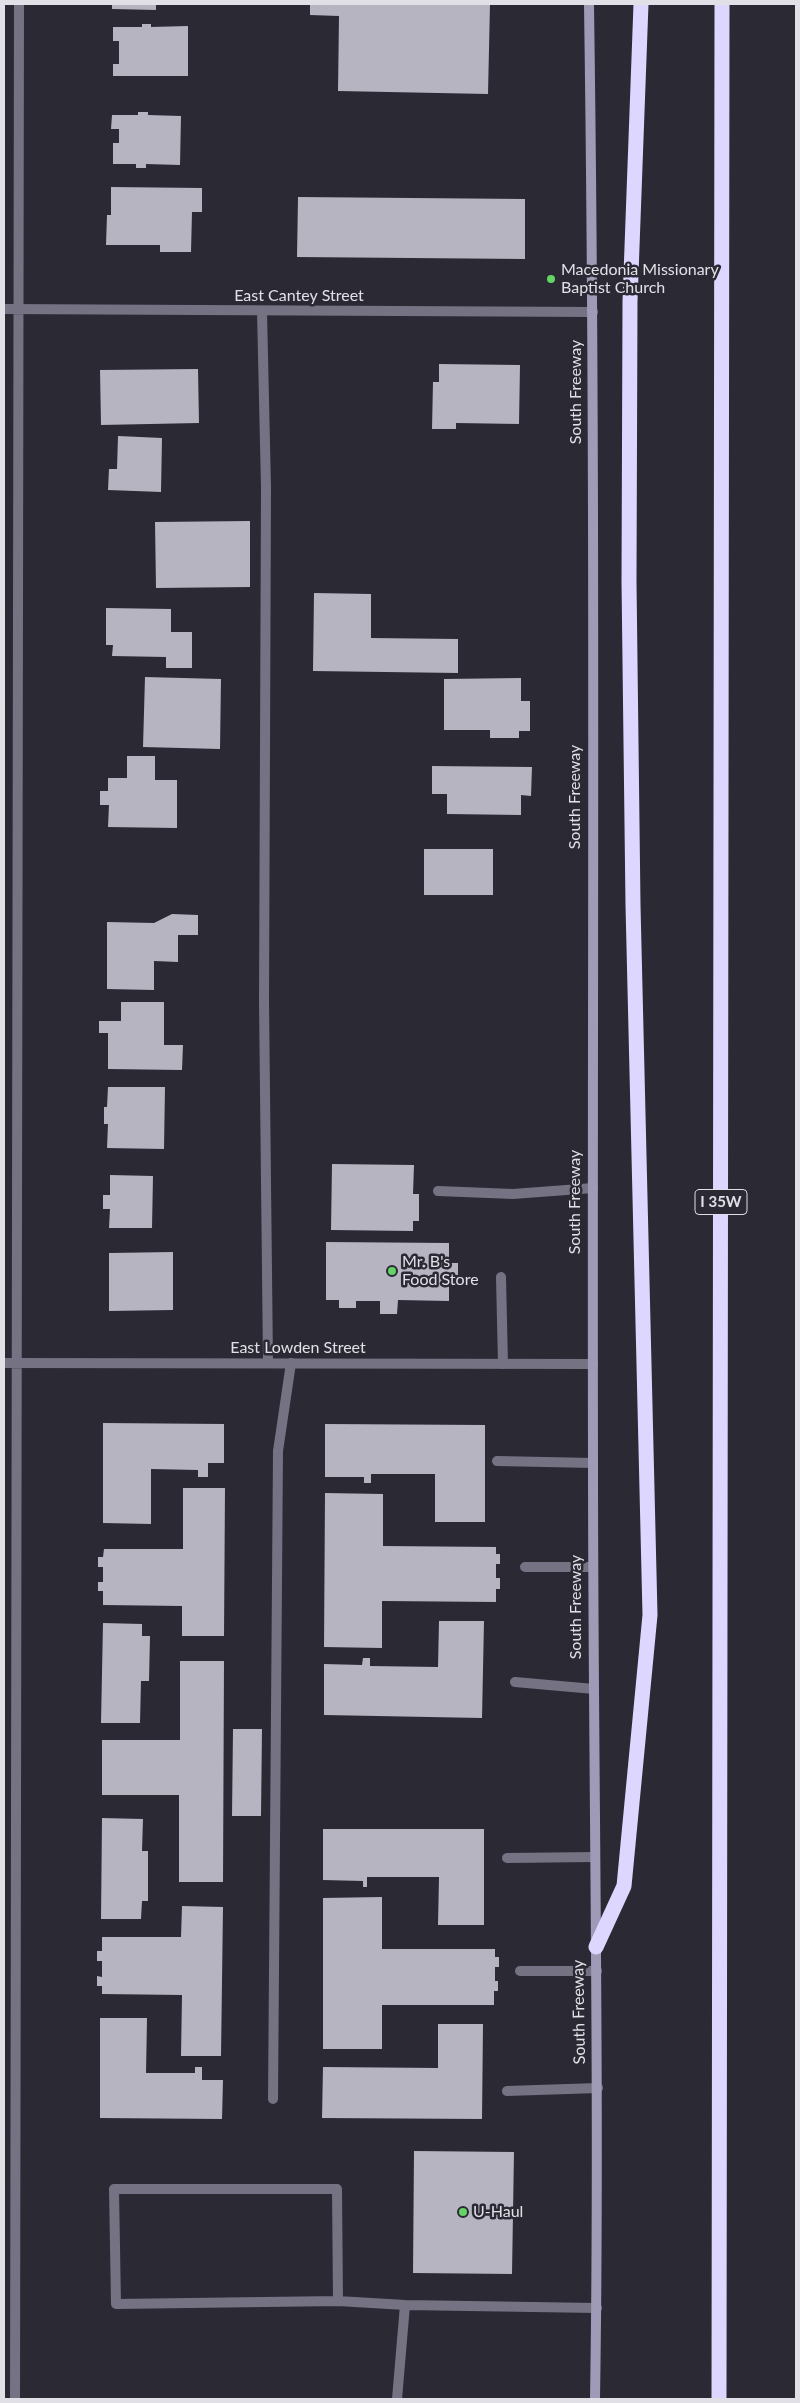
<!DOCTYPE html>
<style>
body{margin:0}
#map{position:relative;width:800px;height:2403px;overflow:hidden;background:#2b2934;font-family:Lato,sans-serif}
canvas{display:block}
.frame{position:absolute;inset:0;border:5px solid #e1e0e7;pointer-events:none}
</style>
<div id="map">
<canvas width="800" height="2403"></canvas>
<div class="frame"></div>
</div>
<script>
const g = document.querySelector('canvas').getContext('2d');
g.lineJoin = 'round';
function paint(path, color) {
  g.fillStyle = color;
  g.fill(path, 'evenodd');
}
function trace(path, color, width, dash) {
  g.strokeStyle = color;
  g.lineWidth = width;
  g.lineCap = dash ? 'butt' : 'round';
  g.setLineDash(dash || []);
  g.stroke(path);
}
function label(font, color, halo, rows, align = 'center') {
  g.font = font + ' Lato,sans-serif';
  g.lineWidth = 5;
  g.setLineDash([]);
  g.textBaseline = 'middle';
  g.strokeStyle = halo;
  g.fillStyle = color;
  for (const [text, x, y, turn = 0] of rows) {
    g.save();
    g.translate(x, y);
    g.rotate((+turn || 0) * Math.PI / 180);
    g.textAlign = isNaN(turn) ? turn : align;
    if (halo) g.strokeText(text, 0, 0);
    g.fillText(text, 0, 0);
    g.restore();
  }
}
paint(new Path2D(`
 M112 4H156V10L112 9Z
 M310 4H490L488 94 338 91 339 16 310 15Z
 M142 24H151V27L188 26V76H113V64H119V41H113V27H142Z
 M138 112H148V115L181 116 180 165 146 164V168H136V164H113V143H119V129H111L112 115H138Z
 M111 187 202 188V212H192L191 252H160V245H106L107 215H111Z
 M298 197 525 199V259L297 257Z
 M439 364 520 365 519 424 456 423V429H432L433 382H439Z
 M198 369 199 423 101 425 100 370Z
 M118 436 162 438 161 492 108 490 109 469H117Z
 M250 521V587L156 588 155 522Z
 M314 593 371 594V638L458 639V673L313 671Z
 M106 608 171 609V632H192V668H166V657L112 656 113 645H106Z
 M145 677 221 679 220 749 143 747Z
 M521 678V701H530V731H519V738H490V730H444V679Z
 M127 756H155V780H177V828L108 827 109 805H100V791H108V778H127Z
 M432 766 532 767 531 796 521 795V815L447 814V794H432Z
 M424 849H493V895H424Z
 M172 914 198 915V935H178V962L154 961V990L107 989V922L154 923Z
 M121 1002H164V1045H183L182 1070 108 1069V1033H99V1021H121Z
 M108 1087H165L164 1149 107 1148 108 1124H104V1107H107Z
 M332 1164 414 1165 413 1194H419V1221H413V1231L331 1230Z
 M110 1175 153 1176 152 1228H109L110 1209H103V1195H110Z
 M326 1242 449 1243V1263H458V1279H449V1301L398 1300 397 1314H380V1301H356V1308H339V1300H326Z
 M173 1252V1310L109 1311V1253Z
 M103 1423 224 1424V1463H208V1477H198V1470L151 1469V1524L103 1523Z
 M325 1424 485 1425V1522H435V1474H371V1483H364V1477H325Z
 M183 1488H225L224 1636H182V1606L103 1605V1591H98V1582H103V1567H98V1557H103L104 1549H183Z
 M325 1493 383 1494V1546L496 1547V1554H500V1564H496V1578H500V1589H496V1602L382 1601V1648L324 1647Z
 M439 1621H484L482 1718 324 1715V1664L362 1665 363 1658H370V1666L438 1667Z
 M103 1623 142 1624V1636H150L149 1681H141L140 1723H101Z
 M180 1661H224L223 1882H179V1795H102V1740H180Z
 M233 1729H262L261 1816H232Z
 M102 1818 143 1819 142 1851H148V1901H142L141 1919H101Z
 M323 1829H484V1925H438L439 1877H367V1887H363V1881L323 1880Z
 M382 1897V1949H495V1957H499V1967H495V1981H498V1991H494V2005H382V2049H323V1898Z
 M182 1906 223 1907 221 2056H181L182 1995 102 1994V1986H97V1976L102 1977V1961H97V1951H102V1937H181Z
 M100 2018H147L146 2073H195V2067H202V2080H223L222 2119 100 2118Z
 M438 2024H483L482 2119 322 2118 323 2067 438 2068Z
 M414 2151 514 2152 512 2274 413 2273Z`), '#b6b4c1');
trace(new Path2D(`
 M262 311 266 488 264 1001 268 1363
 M438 1191 513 1194 593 1188
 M501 1277 503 1364
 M497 1461 593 1463
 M525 1567H593
 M515 1682 594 1689
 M507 1858 595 1857
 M520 1971H597
 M507 2091 598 2088
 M273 2099 278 1451 291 1363
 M338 2301 337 2189H114L116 2304 338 2301 405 2305 597 2308
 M397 2399 405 2305`), '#757283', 10);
trace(new Path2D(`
 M4 309 593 312
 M4 1363 593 1364
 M15 2399 19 4`), '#757283', 10);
trace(new Path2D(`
 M589 4C596 489 592 975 593 1460 593 1773 600 2086 595 2399`), '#9f9ab5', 10);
trace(new Path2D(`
 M596 1947 624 1886 650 1615 633 905 629 581 630 301 641 4
 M719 2399 722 4`), '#ddd6ff', 15);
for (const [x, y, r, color] of [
 [551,279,5,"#65d467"],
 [392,1271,5,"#65d467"],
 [463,2212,5,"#65d467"]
]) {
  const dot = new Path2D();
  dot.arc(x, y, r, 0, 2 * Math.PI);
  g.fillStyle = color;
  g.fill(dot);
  trace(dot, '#2b2934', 2);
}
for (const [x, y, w] of [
 [721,1202,52]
]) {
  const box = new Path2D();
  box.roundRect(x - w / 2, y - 12.5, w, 25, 4);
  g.fillStyle = '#2b2934';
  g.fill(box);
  trace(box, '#e1e0e7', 1);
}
label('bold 15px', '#e1e0e7', null, [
 ["I 35W",721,1202]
]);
label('16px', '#e1e0e7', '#2b2934', [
 ["Macedonia Missionary",561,270],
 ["Baptist Church",561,288],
 ["Mr. B's",402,1262],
 ["Food Store",402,1280],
 ["U-Haul",473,2212]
], 'left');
label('16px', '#e1e0e7', '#2b2934', [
 ["East Cantey Street",299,296],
 ["South Freeway",576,392,-90],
 ["South Freeway",575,797,-90],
 ["South Freeway",575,1202,-90],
 ["East Lowden Street",298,1348],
 ["South Freeway",576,1607,-90],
 ["South Freeway",579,2012,-91]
]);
</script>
